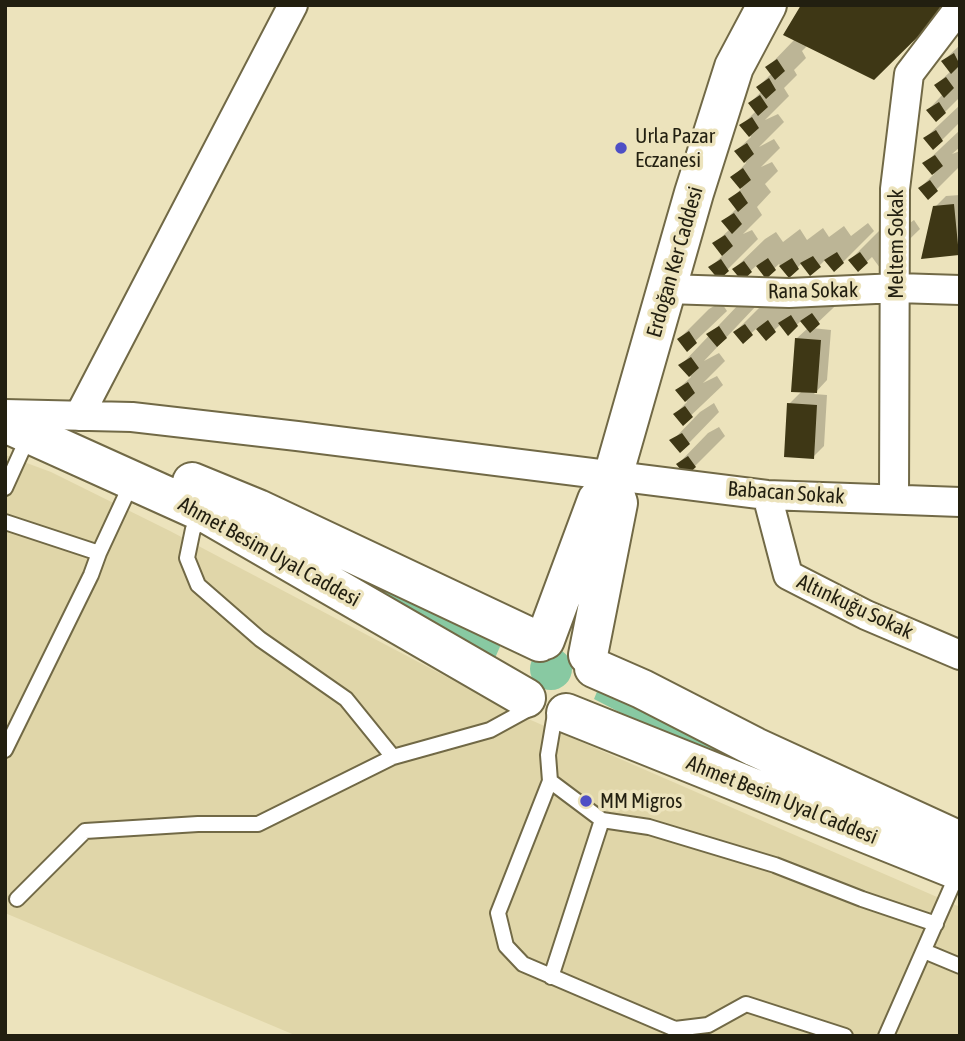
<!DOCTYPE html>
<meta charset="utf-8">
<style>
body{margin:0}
#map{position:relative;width:965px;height:1041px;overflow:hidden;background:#ece3bc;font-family:"Asap Condensed",sans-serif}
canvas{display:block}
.frame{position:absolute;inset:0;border:7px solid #221f10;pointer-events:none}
</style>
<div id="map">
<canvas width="965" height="1041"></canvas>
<div class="frame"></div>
</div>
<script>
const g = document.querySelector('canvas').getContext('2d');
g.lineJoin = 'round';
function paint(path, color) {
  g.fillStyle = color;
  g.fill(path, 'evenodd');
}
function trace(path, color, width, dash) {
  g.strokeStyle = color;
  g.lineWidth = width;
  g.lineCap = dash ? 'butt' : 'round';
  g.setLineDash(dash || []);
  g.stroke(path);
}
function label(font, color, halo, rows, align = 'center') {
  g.font = font + ' "Asap Condensed",sans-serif';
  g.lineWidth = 7;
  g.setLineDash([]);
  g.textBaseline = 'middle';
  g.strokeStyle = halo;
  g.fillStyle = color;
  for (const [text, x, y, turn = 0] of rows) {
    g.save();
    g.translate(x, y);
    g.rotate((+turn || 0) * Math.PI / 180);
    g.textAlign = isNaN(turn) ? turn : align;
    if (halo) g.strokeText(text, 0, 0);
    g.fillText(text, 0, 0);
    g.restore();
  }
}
paint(new Path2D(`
 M5 455 51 472 170 531 517 714 960 907V1036H297L5 913Z`), '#e0d6a9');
paint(new Path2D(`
 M352 569 506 633 495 658 348 575Z
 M530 669a21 21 0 1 1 42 0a21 21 0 1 1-42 0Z
 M603 677 754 762 751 768 652 729 594 699Z`), '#88c9a2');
paint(new Path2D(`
 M795 39 808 45 802 51 806 58 794 70 797 75 784 88 789 96 765 120 778 114 784 122 759 147 774 139 780 148 761 167 772 162 778 171 765 184 771 192 757 207 762 215 743 234 752 230 758 239 728 269 711 267 724 254 715 243 730 229 724 221 737 208 730 200 742 188 733 177 746 163 736 151 751 137 742 125 756 111 750 103 762 91 758 87 772 73 767 68Z
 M960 45V97L945 112 928 110 943 94 936 85 951 71 943 61Z
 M960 105V122L942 140 925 138Z
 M960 130V147L952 154 960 151V166L936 190 920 188 934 174 925 163Z
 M960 195V252L958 254 935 207 946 196Z
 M914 220 920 229 880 268 872 257 858 270 850 260 880 230 891 223 903 228Z
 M868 223 874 231 843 262 826 259 811 274 802 263 789 276 779 264 766 276 757 265 742 279 734 269 765 239 776 232 783 242 800 229 807 240 823 228 829 237 844 226 851 236Z
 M850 292 812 328 831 330 827 380 814 394 827 395 824 446 813 457 789 404 802 391 796 339 808 328 802 320 788 333 781 324 766 338 757 328 743 341 735 332 766 301Z
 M721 302 727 311 687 349 679 339 709 309Z
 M739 304 756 306 704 361 719 353 725 361 703 383 717 376 723 385 683 423 675 414 687 402 677 390 691 377 681 365Z
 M714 403 719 412 689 443 672 441 700 412Z
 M719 427 725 436 695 466 678 464 708 433Z`), '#0003');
paint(new Path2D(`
 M801 5H950L874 80 783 35Z
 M954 53 960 65 951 74 941 61Z
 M777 59 785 71 775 80 765 67Z
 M946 77 954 88 944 98 934 85Z
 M769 78 776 90 766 99 756 87Z
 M760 95 768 107 758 116 748 103Z
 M939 102 946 113 936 122 926 110Z
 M752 117 759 128 749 137 739 125Z
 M936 130 943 141 933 150 923 138Z
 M747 143 754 154 744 163 734 151Z
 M935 155 943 166 932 175 922 163Z
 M743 168 751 180 740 189 730 177Z
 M930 180 938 191 928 200 918 188Z
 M740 191 748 203 738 212 728 199Z
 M954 204 959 255 921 259 933 206Z
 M734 213 742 224 732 234 721 221Z
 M725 235 733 246 722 256 712 243Z
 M837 252 844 263 834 272 824 260Z
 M860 252 868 263 858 272 848 260Z
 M813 256 821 267 810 276 800 263Z
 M768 258 776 270 766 279 756 266Z
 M792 258 799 269 789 278 779 266Z
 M721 259 729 271 719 280 708 267Z
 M744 261 752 272 742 281 732 269Z
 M812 313 820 324 810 333 800 321Z
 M791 315 798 326 788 336 778 323Z
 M768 320 776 332 766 341 756 329Z
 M745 324 753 335 743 344 733 332Z
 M719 326 727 338 717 347 706 334Z
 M689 331 697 343 687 352 677 339Z
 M795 338 821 340 817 393 791 392Z
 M691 357 699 368 689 377 678 365Z
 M688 382 695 393 685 402 675 390Z
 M787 403 817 405 814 459 784 457Z
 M685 406 693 417 683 426 673 414Z
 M682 433 690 444 680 453 669 440Z
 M688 456 696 467 686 476 676 464Z`), '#3e3715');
const lane = new Path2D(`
 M5 488 29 435
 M206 518 193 529 187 558 198 585 260 639 346 699 393 757
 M5 522 99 553 91 575 5 750
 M99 553 132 482
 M555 714 548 755 550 781 602 820 649 827 775 865 862 899 936 924
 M550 781 498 913 506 946 523 964 675 1029 708 1025 746 1004 845 1036
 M17 899 85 831 198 824H258L393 757 490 730 532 707
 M924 951 960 966
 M551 977 602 820
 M886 1036 959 870`);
const street = new Path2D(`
 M667 289 789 293 897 288 960 290
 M5 414 132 417 297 436 767 495 960 502
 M79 416 293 5
 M767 495 788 575 866 615 960 655
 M894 499 895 189 909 74 960 7`);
const secondary = new Path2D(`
 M5 423 209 515 526 698
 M192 482 258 509 540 642
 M545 640 597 500 610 487
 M588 655 618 503 612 485 613 476 694 193 734 67 767 5
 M594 668 642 689 755 747 960 841
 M566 713 960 871`);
trace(lane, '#716946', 18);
trace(street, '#716946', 32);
trace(secondary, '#716946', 42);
trace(lane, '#fff', 14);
trace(street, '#fff', 28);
trace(secondary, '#fff', 38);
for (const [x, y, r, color] of [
 [621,148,7,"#4e4fc5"],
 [586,801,7,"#4e4fc5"]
]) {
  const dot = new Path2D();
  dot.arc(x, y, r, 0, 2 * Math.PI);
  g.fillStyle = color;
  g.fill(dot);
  trace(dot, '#ece3bc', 2.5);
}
label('21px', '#221f10', '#ece3bc', [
 ["Urla Pazar",635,136],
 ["Eczanesi",635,160],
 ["MM Migros",600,801]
], 'left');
label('21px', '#221f10', '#ece3bc', [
 ["Meltem Sokak",896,244,-90],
 ["Erdoğan Ker Caddesi",675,262,-74],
 ["Rana Sokak",813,291,-1],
 ["Babacan Sokak",786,493,4],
 ["Ahmet Besim Uyal Caddesi",269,552,29],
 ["Altınkuğu Sokak",855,607,25],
 ["Ahmet Besim Uyal Caddesi",782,800,22]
]);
</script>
